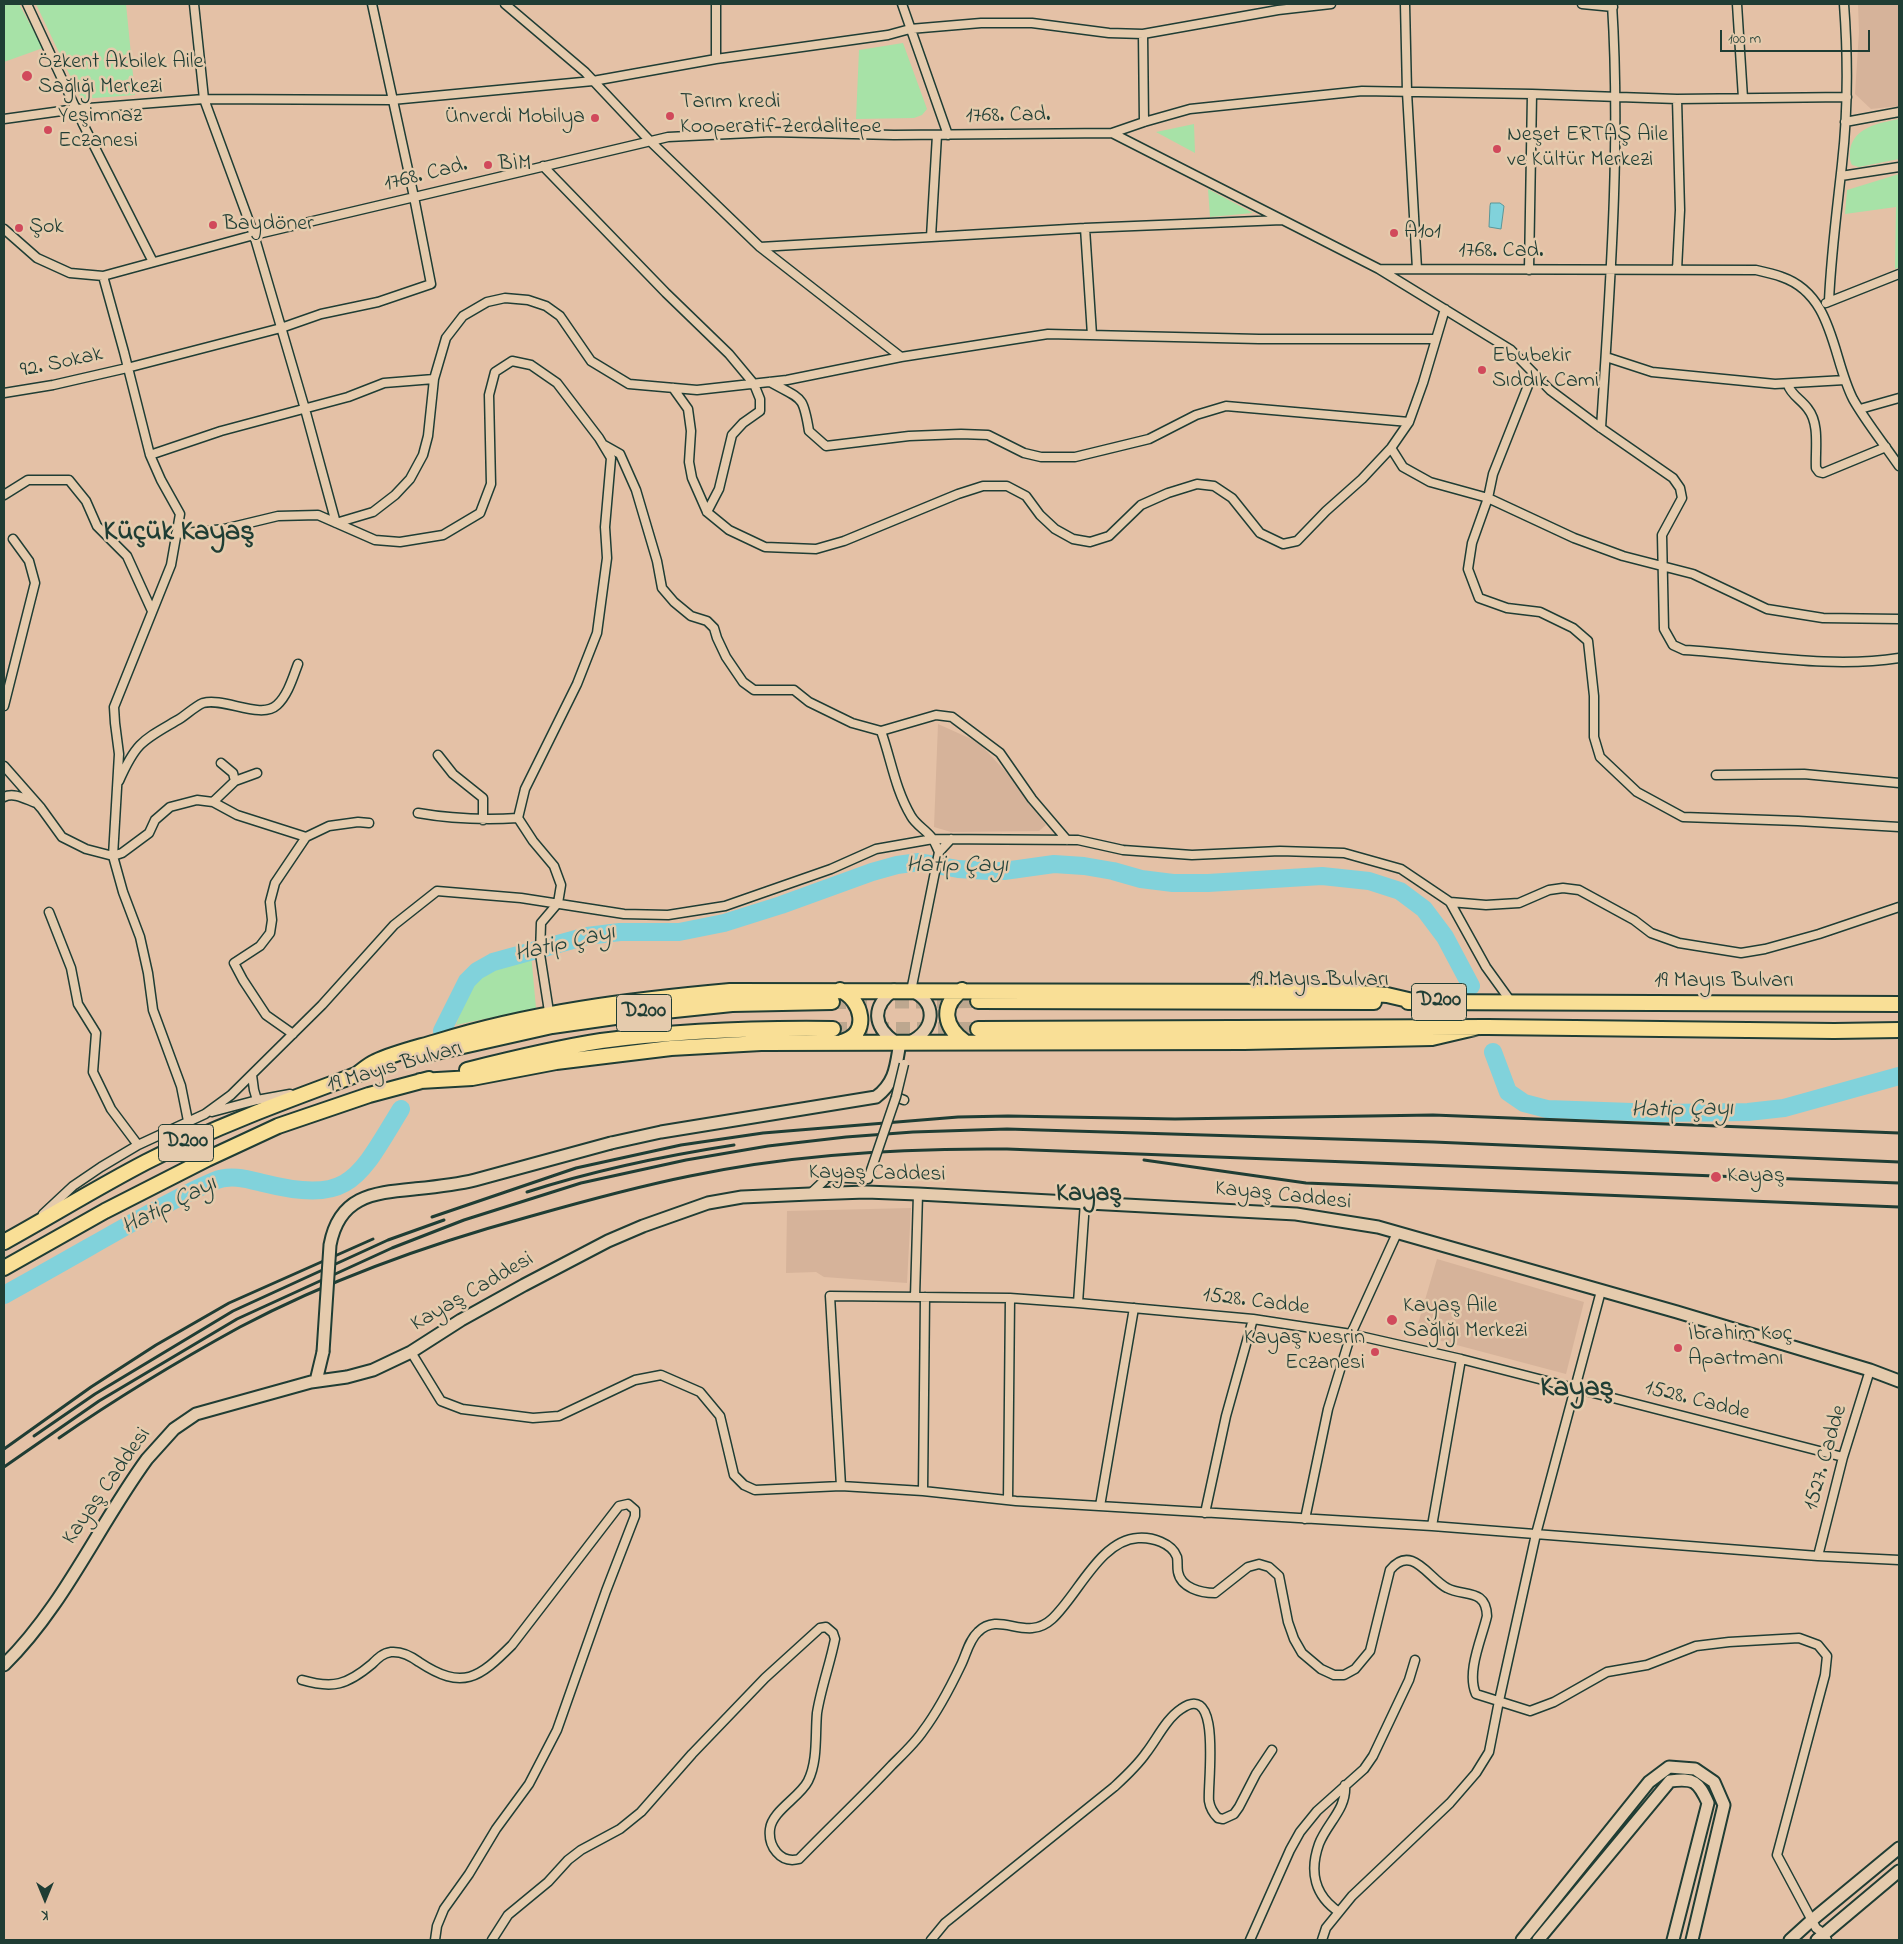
<!DOCTYPE html>
<meta charset="utf-8">
<style>
body{margin:0}
#map{position:relative;width:1903px;height:1944px;overflow:hidden;background:#e4c1a6;font-family:"Indie Flower",sans-serif}
canvas{display:block}
.frame{position:absolute;inset:0;border:5px solid #1f3d34;pointer-events:none}
.north{position:absolute;left:20px;top:1874px;width:50px;height:50px;-webkit-text-stroke:4px #e5cbad;paint-order:stroke;rotate:180deg;font-size:14px;font-weight:700;line-height:20px;text-align:center;color:#1f3d34}
.north::after{content:'';display:block;margin:auto;width:18px;height:22px;background:#1f3d34;clip-path:polygon(50% 0,100% 100%,50% 72%,0 100%)}
.scale{position:absolute;left:1720px;top:30px;width:150px;height:22px;box-sizing:border-box;border:2px solid #1f3d34;border-top:0;padding-left:6px;font-size:15px;line-height:18px;white-space:nowrap;color:#1f3d34;-webkit-text-stroke:4px #e5cbad;paint-order:stroke}
</style>
<div id="map">
<canvas width="1903" height="1944"></canvas>
<div class="frame"></div>
<div class="north">K</div>
<div class="scale">100 m</div>
</div>
<script>
const g = document.querySelector('canvas').getContext('2d');
g.lineJoin = 'round';
function paint(path, color) {
  g.fillStyle = color;
  g.fill(path, 'evenodd');
}
function trace(path, color, width, dash) {
  g.strokeStyle = color;
  g.lineWidth = width;
  g.lineCap = dash ? 'butt' : 'round';
  g.setLineDash(dash || []);
  g.stroke(path);
}
function label(font, color, halo, rows, align = 'center') {
  g.font = font + ' "Indie Flower",sans-serif';
  g.lineWidth = 5;
  g.setLineDash([]);
  g.textBaseline = 'middle';
  g.strokeStyle = halo;
  g.fillStyle = color;
  for (const [text, x, y, turn = 0] of rows) {
    g.save();
    g.translate(x, y);
    g.rotate((+turn || 0) * Math.PI / 180);
    g.textAlign = isNaN(turn) ? turn : align;
    if (halo) g.strokeText(text, 0, 0);
    g.fillText(text, 0, 0);
    g.restore();
  }
}
paint(new Path2D(`
 M1858 4H1899V106L1871 109 1855 94 1859 32Z
 M938 724 978 742 1008 774 1046 825 1039 831 951 832 934 827Z
 M911 1208 907 1283 824 1277 816 1272 786 1273 787 1211Z
 M1437 1259 1584 1302 1566 1374 1415 1334Z`), '#d6b39a');
paint(new Path2D(`
 M4 4H19L43 48 4 62Z
 M36 4H126L135 95 81 99Z
 M903 43 927 109 922 115 914 118 856 119 859 50Z
 M1899 119V159L1859 167 1852 165C1849 159 1850 156 1850 150 1854 127 1879 123 1899 119Z
 M1194 124 1195 153 1156 132Z
 M1899 174V267L1895 269 1896 207 1845 214 1847 190Z
 M1208 189 1253 213 1210 217Z
 M531 954 536 1008 456 1025 472 983 492 967Z`), '#a7e2a7');
const water = new Path2D(`
 M1491 203H1500L1504 206 1501 229 1489 227 1490 206Z`);
paint(water, '#81d2db');
trace(water, '#5a9698', 1);
trace(new Path2D(`
 M442 1031 467 981 477 971 493 962 587 936 620 932H679L724 923 781 905 872 872 897 865 919 862 958 869 989 871H1004L1054 864 1084 866 1113 871 1141 879 1173 883H1208L1322 876 1369 881 1400 891 1424 909 1445 937 1471 986
 M1493 1052 1508 1092 1524 1103 1547 1109 1660 1113 1748 1112 1784 1108 1899 1076
 M4 1295C44 1273 84 1250 123 1228 153 1211 183 1194 214 1181 230 1174 247 1179 263 1183 351 1205 358 1179 401 1109`), '#81d2db', 18);
trace(new Path2D(`
 M832 1002 978 1001
 M833 1029H978`), '#bda78f', 14, [14, 7]);
const street = new Path2D(`
 M27 4 83 124 153 262
 M194 4 204 99 254 235 305 409 336 523 373 512 395 495 410 479 423 455 428 436 434 379 446 338 463 316 487 302 505 298 528 300 546 306 560 316 591 361 629 384 697 390 787 380 901 357
 M505 4 585 72 650 141 760 247 901 357 1048 334 1259 339H1436
 M902 4 948 135
 M1405 4 1407 92 1417 269
 M1582 4 1613 7
 M1737 4 1743 98
 M1143 34 1144 122
 M716 59V4
 M1677 99 1680 210 1677 270
 M4 119 76 109 204 99 392 100 593 81 716 59 888 35 910 29 981 23H1032L1109 33 1143 34 1278 10 1331 4
 M1845 122 1899 112
 M1112 133 1144 122 1190 109 1362 91 1532 94 1677 99 1847 97
 M543 166 666 293 729 354 754 384 760 399V411L743 423 732 435 719 489 707 512
 M1841 176 1899 167
 M1085 228 1092 335
 M4 229 37 258 70 273 103 276 254 235 668 137 771 132 894 135 1112 133 1379 269 1756 270C1765 272 1774 274 1782 277 1834 295 1832 358 1853 399 1866 422 1884 444 1899 466
 M931 237 937 135
 M760 247 1085 228 1282 220
 M1379 269 1511 350 1550 390 1601 428 1673 478 1680 488 1682 498 1662 535 1664 629 1673 645 1684 650C1755 654 1828 669 1899 658
 M1529 270 1532 94
 M103 276 124 352 150 455 161 480 180 514 171 565 114 707 115 723 119 754 113 856 123 892 140 937 148 973 153 1010 181 1086 188 1121
 M1829 301C1831 255 1837 210 1842 164 1848 111 1848 57 1844 4
 M1826 303 1899 274
 M1606 357 1652 372 1775 384 1845 380
 M1533 373 1493 474 1488 498 1472 543 1468 569 1479 598 1507 608 1540 612 1573 628 1588 641 1594 696V737L1600 757 1637 792 1683 817 1798 821 1899 827
 M770 382C802 400 803 394 809 431L826 446 909 436 961 434 988 435 1024 453 1041 457H1075L1149 439 1196 415 1226 406 1409 422
 M1788 385C1791 395 1802 400 1808 409 1820 424 1815 450 1816 468L1819 472 1823 473 1886 447
 M673 388 688 409 691 431 689 462 692 478 707 512 729 530 765 547 816 549 844 541 958 494 983 486H1007L1026 496 1040 515 1055 529 1073 539 1090 542 1109 536 1141 505 1168 493 1197 484 1214 486 1232 498 1260 533 1283 544 1297 541 1326 511 1362 479 1391 448 1409 422 1423 383 1445 309
 M4 393 53 385 127 368 281 328 321 314 378 302 431 284 414 197 372 4
 M1860 409 1899 398
 M1601 428C1610 287 1621 145 1612 4
 M604 445 620 454 636 490 657 561 662 588 674 602 691 616 707 621 714 628 717 638 726 657 743 682 754 690H794L809 702 852 723 881 731 936 715 952 717 1000 753 1032 799 1067 840
 M1391 448 1403 467 1430 482 1488 498 1574 538 1623 556 1693 574 1767 609 1823 618 1899 619
 M150 455 221 431 348 397 384 383 434 379
 M4 495 28 480H69L86 501 97 526 127 556 152 611
 M176 534 224 529 278 516 318 515 375 540 400 542 443 535 480 513 491 484 489 395 495 372 512 361 531 365 557 383 599 438 611 458 605 527 607 558 597 633 577 684 525 789 518 818 533 841 554 866 561 885 558 903 541 923 540 954 550 1018
 M4 706 35 583 29 561 13 539
 M881 731C891 759 895 789 911 816 916 825 926 830 932 838 935 842 937 848 939 852
 M438 755 453 774 483 798V820
 M221 763 233 773 235 781
 M4 766 41 808 62 837 86 849 113 856 122 853 149 833 155 820 170 807 197 800 213 802 237 815 306 837
 M1716 775 1804 774 1899 783
 M119 781C137 740 144 740 181 718 188 713 196 706 203 703 224 697 261 720 277 705 288 695 293 677 298 664
 M4 797C14 792 25 799 36 803
 M213 802 235 781 257 773
 M418 813C452 819 484 820 518 818
 M1450 902 1486 905 1519 903 1549 890 1563 888 1579 890 1634 920 1651 933 1679 943 1741 953 1765 949 1819 934 1899 907
 M49 912 71 968 78 1004 96 1033 93 1072 111 1109 138 1145
 M911 991 939 852 951 839
 M293 1034 266 1015 243 980 234 963 260 946 270 933 272 920 270 902 275 883 306 837 329 826 358 822 369 823
 M252 1075 254 1090 257 1100
 M896 1097 904 1100
 M212 1112 257 1100 290 1094
 M810 1194 828 1177
 M43 1214 73 1186 101 1167 138 1145 205 1114 231 1095 322 1005 394 925 437 891 521 898 624 914 668 915 725 906 831 869 876 849 933 839 1078 840 1123 850 1192 855 1280 851 1344 853 1401 869 1450 902 1486 967 1512 1003
 M915 1297 918 1194
 M1078 1303 1085 1202
 M411 1352 441 1401 462 1409 533 1418 559 1416 635 1380 661 1375 700 1392 720 1416 734 1475 744 1485 755 1490 841 1486 923 1491 1016 1501 1432 1526 1818 1556 1899 1560
 M841 1486 830 1296 1010 1298 1078 1303 1253 1319 1351 1334 1461 1359 1843 1457
 M923 1491 925 1297
 M1008 1500 1010 1298
 M1100 1506 1134 1308
 M1205 1513 1226 1416 1253 1319
 M1305 1519 1328 1409 1351 1334 1397 1233
 M1432 1526 1461 1359
 M1818 1556 1843 1457 1870 1370
 M302 1680C333 1689 347 1685 372 1664 378 1658 383 1653 391 1652 402 1651 411 1656 419 1662 463 1691 479 1678 512 1645L619 1506 628 1504 635 1510V1516L606 1591 557 1730 529 1784 496 1829 469 1874 444 1909 437 1926 435 1940
 M1339 1912C1315 1896 1309 1872 1319 1844 1327 1823 1347 1809 1345 1785
 M492 1940 508 1915 548 1882 568 1860 581 1850 620 1829 641 1812 692 1754 765 1678 820 1628 826 1627 833 1633 835 1639C830 1664 821 1688 817 1713 815 1735 818 1761 808 1781 800 1797 772 1811 770 1829 768 1846 780 1864 799 1859 830 1827 862 1797 892 1765 903 1754 915 1743 923 1731 938 1711 950 1688 961 1665 966 1655 969 1640 978 1632 1000 1610 1026 1643 1052 1619 1078 1595 1100 1540 1138 1538 1152 1537 1172 1543 1177 1557 1178 1562 1177 1567 1178 1572 1181 1588 1201 1593 1215 1593L1248 1567 1259 1564 1269 1567 1279 1576 1288 1622 1294 1639 1302 1653 1321 1669 1334 1675H1344L1355 1669 1370 1651 1390 1570C1412 1543 1429 1579 1447 1588 1464 1597 1486 1588 1487 1616 1482 1638 1466 1672 1476 1694L1530 1711 1554 1702 1607 1672 1647 1665 1696 1646 1729 1642 1799 1638 1818 1645 1827 1656 1825 1675 1777 1855 1816 1928 1824 1934 1827 1940
 M931 1940 945 1923 1114 1787C1126 1776 1137 1766 1146 1753 1157 1739 1166 1719 1181 1709 1223 1679 1207 1786 1209 1801 1210 1807 1213 1813 1218 1818L1223 1819 1234 1814 1239 1807 1256 1774 1272 1750
 M1250 1940 1290 1850 1300 1832 1317 1811 1364 1769 1373 1756 1409 1680 1415 1660
 M1322 1940 1326 1928 1352 1896 1450 1803 1476 1773 1489 1752 1499 1701 1536 1534 1601 1291`);
const secondary = new Path2D(`
 M894 990C871 1007 873 1026 895 1042
 M910 1042C935 1030 938 1003 912 991
 M611 1143 661 1132 876 1097C896 1082 896 1065 900 1042
 M316 1381 323 1352
 M4 1665C64 1606 98 1526 147 1459L174 1429 196 1414 311 1382 347 1377 373 1370 411 1352 461 1320 524 1285 608 1241 643 1226 708 1203 742 1197 810 1194 866 1192 918 1194 1296 1214 1378 1227 1677 1312 1870 1370 1899 1381
 M1522 1940 1649 1782 1669 1767 1695 1769 1714 1782 1724 1805 1692 1940
 M1538 1940 1670 1781C1694 1778 1698 1781 1708 1803L1673 1940
 M1790 1940 1812 1920 1899 1848
 M1817 1940 1899 1871`);
const highway = new Path2D(`
 M840 990C862 999 871 1034 842 1042
 M962 990C940 1006 944 1027 965 1042
 M978 1001 1374 1002
 M1408 1002 1899 1004
 M978 1029 1488 1027 1834 1031 1899 1030
 M423 1055 552 1026 636 1014 732 1004 832 1002
 M467 1070C511 1059 556 1048 601 1041 678 1031 755 1028 833 1029
 M356 1075C362 1071 368 1065 375 1062 394 1053 416 1048 436 1042 532 1012 631 1000 730 991L1347 992 1387 995 1417 1002
 M420 1081 472 1078 556 1062 671 1048 761 1043 1244 1042 1432 1038 1479 1027
 M4 1242C51 1216 98 1187 146 1162 216 1126 291 1099 364 1072
 M4 1268 105 1211 207 1159 278 1126 369 1095 429 1079`);
trace(street, '#1f3d34', 11);
trace(secondary, '#1f3d34', 15);
trace(highway, '#1f3d34', 18);
trace(street, '#e5cbad', 8);
trace(secondary, '#e5cbad', 11);
trace(highway, '#f9df96', 14);
trace(new Path2D(`
 M1144 1160 1306 1183 1899 1207
 M527 1192C595 1170 663 1156 734 1145
 M432 1217 576 1168 681 1145 763 1133 958 1117 1008 1116 1175 1119 1433 1115 1899 1133
 M34 1436 95 1394 233 1311 388 1240 444 1220
 M59 1438C117 1398 178 1361 240 1327 331 1279 429 1244 528 1217 581 1202 635 1187 690 1176 793 1154 901 1148 1007 1149L1899 1183
 M4 1449 91 1387 156 1345 229 1303 373 1239
 M4 1467 99 1401 237 1319 392 1248 464 1220 581 1183 686 1160 768 1146 846 1137 913 1132 1007 1129 1434 1142 1899 1162`), '#1f3d34', 3);
const streetBridge = new Path2D(`
 M828 1177 868 1179 896 1097 904 1064`);
const secondaryBridge = new Path2D(`
 M323 1352 330 1245C339 1197 371 1193 414 1189 434 1187 455 1185 475 1180L611 1143`);
trace(streetBridge, '#1f3d34', 11, []);
trace(secondaryBridge, '#1f3d34', 15, []);
trace(streetBridge, '#e5cbad', 8);
trace(secondaryBridge, '#e5cbad', 11);
for (const [x, y, r, color] of [
 [27,76,6,"#d1495b"],
 [670,116,5,"#d1495b"],
 [595,118,5,"#d1495b"],
 [48,130,5,"#d1495b"],
 [1497,149,5,"#d1495b"],
 [488,165,5,"#d1495b"],
 [213,225,5,"#d1495b"],
 [19,228,5,"#d1495b"],
 [1394,233,5,"#d1495b"],
 [1482,370,5,"#d1495b"],
 [1716,1177,6,"#d1495b"],
 [1392,1320,6,"#d1495b"],
 [1678,1348,5,"#d1495b"],
 [1375,1352,5,"#d1495b"]
]) {
  const dot = new Path2D();
  dot.arc(x, y, r, 0, 2 * Math.PI);
  g.fillStyle = color;
  g.fill(dot);
  trace(dot, '#e5cbad', 2);
}
for (const [x, y, w] of [
 [1439,1002,55],
 [644,1013,55],
 [186,1143,55]
]) {
  const box = new Path2D();
  box.roundRect(x - w / 2, y - 18.5, w, 37, 4);
  g.fillStyle = '#e5cbad';
  g.fill(box);
  trace(box, '#1f3d34', 1);
}
label('bold 21px', '#1f3d34', null, [
 ["D200",1439,1002],
 ["D200",644,1013],
 ["D200",186,1143]
]);
label('22px', '#1f3d34', '#e5cbad', [
 ["Özkent Akbilek Aile",38,63],
 ["Sağlığı Merkezi",38,88],
 ["Tarım kredi",680,103],
 ["Kooperatif Zerdalitepe",680,128],
 ["Yeşimnaz",58,117],
 ["Eczanesi",58,142],
 ["Ünverdi Mobilya",585,118,"right"],
 ["Neşet ERTAŞ Aile",1507,136],
 ["ve Kültür Merkezi",1507,161],
 ["BİM",498,165],
 ["Baydöner",223,225],
 ["Şok",29,228],
 ["A101",1404,233],
 ["Ebubekir",1492,357],
 ["Sıddık Cami",1492,382],
 ["Kayaş",1727,1177],
 ["Kayaş Aile",1403,1307],
 ["Sağlığı Merkezi",1403,1332],
 ["İbrahim Koç",1688,1335],
 ["Apartmanı",1688,1360],
 ["Kayaş Nesrin",1365,1339,"right"],
 ["Eczanesi",1365,1364,"right"]
], 'left');
label('22px', '#1f3d34', '#e5cbad', [
 ["1768. Cad.",1008,117,-1],
 ["1768. Cad.",426,176,-14],
 ["1768. Cad.",1501,252],
 ["92. Sokak",62,364,-12],
 ["19 Mayıs Bulvarı",1319,981],
 ["19 Mayıs Bulvarı",1724,982],
 ["19 Mayıs Bulvarı",395,1068,-16],
 ["Kayaş Caddesi",877,1175,1],
 ["Kayaş Caddesi",1283,1197,6],
 ["Kayaş Caddesi",473,1293,-30],
 ["1528. Cadde",1256,1303,7],
 ["1528. Cadde",1697,1402,14],
 ["1527. Cadde",1827,1458,-74],
 ["Kayaş Caddesi",108,1487,-55]
]);
label('italic 24px', '#24443c', '#e5cbad', [
 ["Hatip Çayı",957,867],
 ["Hatip Çayı",565,945,-13],
 ["Hatip Çayı",1682,1111,-1],
 ["Hatip Çayı",170,1207,-27]
]);
label('bold 25px', '#1f3d34', '#e5cbad', [
 ["Kayaş",1089,1196]
]);
label('bold 28px', '#1f3d34', '#e5cbad', [
 ["Küçük Kayaş",179,534],
 ["Kayaş",1577,1390]
]);
</script>
